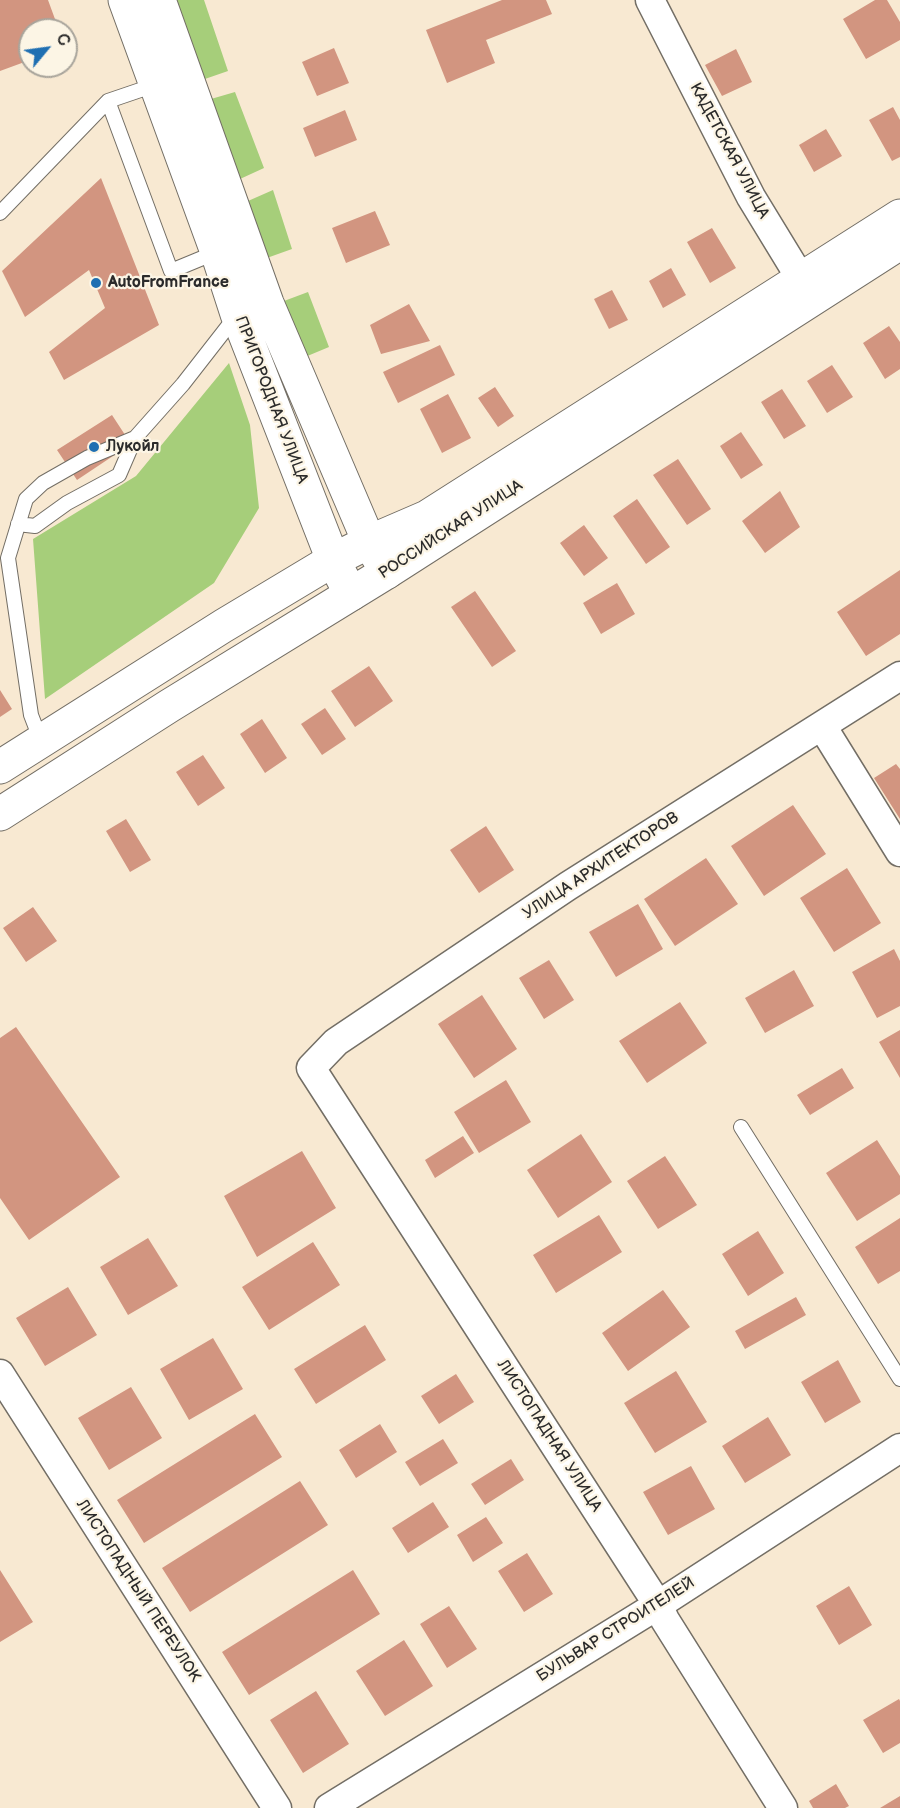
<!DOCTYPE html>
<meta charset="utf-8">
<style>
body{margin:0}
#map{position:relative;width:900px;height:1808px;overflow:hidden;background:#f8e9d2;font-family:"Balsamiq Sans",sans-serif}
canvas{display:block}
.north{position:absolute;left:18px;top:18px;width:60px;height:60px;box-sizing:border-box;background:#fcf5e5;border:2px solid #a8a49b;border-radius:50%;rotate:61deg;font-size:16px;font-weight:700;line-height:24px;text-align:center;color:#2b2b2b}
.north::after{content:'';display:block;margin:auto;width:21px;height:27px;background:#1f6fb2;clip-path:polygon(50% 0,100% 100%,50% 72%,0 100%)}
</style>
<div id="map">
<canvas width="900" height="1808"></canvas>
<div class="north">С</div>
</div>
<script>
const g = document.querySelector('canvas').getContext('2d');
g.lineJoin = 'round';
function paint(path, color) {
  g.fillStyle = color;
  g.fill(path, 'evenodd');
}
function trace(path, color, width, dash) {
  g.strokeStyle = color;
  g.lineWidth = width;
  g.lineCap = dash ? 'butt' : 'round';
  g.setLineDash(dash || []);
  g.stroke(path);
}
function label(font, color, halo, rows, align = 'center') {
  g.font = font + ' "Balsamiq Sans",sans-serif';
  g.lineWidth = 4.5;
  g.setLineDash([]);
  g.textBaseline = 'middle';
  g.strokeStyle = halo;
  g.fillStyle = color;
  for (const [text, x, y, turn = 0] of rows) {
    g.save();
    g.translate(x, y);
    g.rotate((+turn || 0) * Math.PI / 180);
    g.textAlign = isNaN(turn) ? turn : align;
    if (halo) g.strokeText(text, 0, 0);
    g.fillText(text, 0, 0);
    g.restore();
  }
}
paint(new Path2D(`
 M174 0H204L228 71 202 80Z
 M235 92 264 168 240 179 211 99Z
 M273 190 292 249 264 259 248 201Z
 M308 292 329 347 305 357 284 301Z
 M229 363 250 425 259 508 214 583 45 699 33 539 136 476Z`), '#a6ce7a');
paint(new Path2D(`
 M0 0H48L59 30H30V60L0 71Z
 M502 0H546L552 14 486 40 495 63 447 83 426 30Z
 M875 0H887L900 22V40L866 59 843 19Z
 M334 48 349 83 317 96 302 62Z
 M736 49 752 82 722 96 705 65Z
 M893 107 900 120V157L892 161 869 120Z
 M345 110 357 140 315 157 303 128Z
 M826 129 842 156 814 172 799 145Z
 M101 178 159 325 64 380 49 352 105 308 89 270 25 317 2 271Z
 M375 211 390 245 346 263 332 228Z
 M712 228 736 268 710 283 687 242Z
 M671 268 686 295 663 308 649 281Z
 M612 290 628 320 609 329 594 299Z
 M409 304 430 341 381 354 370 325Z
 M889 326 900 342V369L885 379 863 343Z
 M440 345 455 375 398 403 383 372Z
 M832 365 853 397 827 413 807 381Z
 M495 387 514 416 498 427 478 398Z
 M782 389 806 426 784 439 761 402Z
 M448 394 471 438 442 453 420 409Z
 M112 415 131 444 77 480 57 450Z
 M741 432 763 465 741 479 720 446Z
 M678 459 711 509 687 525 653 475Z
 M780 491 800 527 765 553 742 521Z
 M637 499 670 547 646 564 613 516Z
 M584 525 608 558 584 576 560 543Z
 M900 570V634L866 656 837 612Z
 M617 583 635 614 601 634 583 603Z
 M475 591 516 651 492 667 451 607Z
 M369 666 393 701 355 727 331 691Z
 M0 690 12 709 0 717Z
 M325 708 346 739 322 755 301 724Z
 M262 719 287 758 265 773 240 734Z
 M203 755 225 788 198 806 176 772Z
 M896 764 900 769V819L874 778Z
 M793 805 826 854 764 896 731 846Z
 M126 819 151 860 130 872 106 831Z
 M486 826 514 870 479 893 450 850Z
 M706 858 738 904 675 946 644 899Z
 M847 868 881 923 834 952 800 898Z
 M638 904 663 949 616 977 589 932Z
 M33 907 57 941 26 962 3 928Z
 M894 949 900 961V1006L877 1018 852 972Z
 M549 960 574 1000 544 1019 519 978Z
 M794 970 814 1006 765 1033 745 998Z
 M482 995 517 1049 474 1078 438 1024Z
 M680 1002 707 1043 647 1083 619 1041Z
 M16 1027 120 1177 29 1240 0 1198V1038Z
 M900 1030V1078L879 1042Z
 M842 1068 854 1088 810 1115 797 1095Z
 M506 1080 531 1122 479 1153 454 1112Z
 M581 1134 612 1182 558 1218 527 1170Z
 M463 1136 474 1153 435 1178 425 1160Z
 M877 1140 900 1176V1194L857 1221 826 1173Z
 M302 1151 336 1208 257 1257 224 1196Z
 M665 1156 697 1205 658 1229 627 1181Z
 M599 1215 622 1252 556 1293 533 1255Z
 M900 1218V1271L878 1284 855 1247Z
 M758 1231 784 1273 748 1296 722 1254Z
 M148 1238 178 1286 128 1315 100 1267Z
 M313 1242 340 1285 269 1330 242 1287Z
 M68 1287 97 1335 45 1366 16 1318Z
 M663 1290 690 1327 628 1371 602 1333Z
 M796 1297 806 1315 745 1349 735 1331Z
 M365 1325 386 1360 316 1404 294 1369Z
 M213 1338 243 1389 189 1420 160 1369Z
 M838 1360 861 1402 825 1423 801 1382Z
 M676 1371 707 1422 655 1453 624 1403Z
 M456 1374 474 1402 439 1424 421 1396Z
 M131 1387 162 1438 109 1470 78 1418Z
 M255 1414 282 1457 144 1543 117 1500Z
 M768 1417 791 1455 745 1483 722 1446Z
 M380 1424 397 1452 356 1478 339 1450Z
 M443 1439 458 1463 420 1486 405 1462Z
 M511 1459 524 1480 485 1505 471 1484Z
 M691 1466 715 1509 668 1535 643 1492Z
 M300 1481 328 1525 190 1612 162 1568Z
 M433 1502 449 1527 408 1553 392 1528Z
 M486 1517 503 1543 473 1562 457 1535Z
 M527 1553 553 1594 524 1612 498 1571Z
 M0 1570 33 1622 0 1642Z
 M353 1570 380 1614 249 1695 222 1652Z
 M849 1586 872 1625 839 1645 816 1606Z
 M449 1606 477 1649 447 1668 420 1624Z
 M404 1640 433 1686 385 1716 356 1671Z
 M316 1691 349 1744 303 1773 270 1720Z
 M899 1699 900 1701V1743L883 1753 863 1720Z
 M836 1784 849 1806 845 1808H813L809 1801Z
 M900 1796V1808H880Z`), '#d29580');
const service = new Path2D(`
 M108 101 171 271 217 252
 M0 213 108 101 155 85
 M18 524 35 526 67 503 119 475 135 438
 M41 741 31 715 8 558 26 499 43 483 87 458 135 438 183 384 236 316
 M741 1127 900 1379`);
const minor = new Path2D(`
 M650 0 751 197 812 297
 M822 726 900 852
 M0 1374 277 1808
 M329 1808 658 1605 900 1448
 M783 1808 665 1620 658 1605 311 1068 336 1042 568 886 900 676`);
const tertiary = new Path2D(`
 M125 0 217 252 237 314 333 560 351 594
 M159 0 267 303 369 542 387 572`);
const secondary = new Path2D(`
 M0 767 223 626 333 560 369 542 427 517 900 216
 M0 814 169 706 387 572 900 243`);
trace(service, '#736e65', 16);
trace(minor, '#736e65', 31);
trace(tertiary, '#736e65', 35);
trace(secondary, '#736e65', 35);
trace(service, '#fff', 14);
trace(minor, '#fff', 28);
trace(tertiary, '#fff', 33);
trace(secondary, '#fff', 33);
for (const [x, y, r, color] of [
 [96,283,6,"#1f6fb2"],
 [94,447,6,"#1f6fb2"]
]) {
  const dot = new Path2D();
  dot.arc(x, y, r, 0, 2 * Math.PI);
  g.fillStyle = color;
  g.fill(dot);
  trace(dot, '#fcf5e5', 2);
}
label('16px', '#2b2b2b', '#fcf5e5', [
 ["КАДЕТСКАЯ УЛИЦА",729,151,62],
 ["ПРИГОРОДНАЯ УЛИЦА",271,400,69],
 ["РОССИЙСКАЯ УЛИЦА",451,530,-33],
 ["УЛИЦА АРХИТЕКТОРОВ",601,866,-33],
 ["ЛИСТОПАДНАЯ УЛИЦА",549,1436,57],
 ["ЛИСТОПАДНЫЙ ПЕРЕУЛОК",138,1591,57],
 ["БУЛЬВАР СТРОИТЕЛЕЙ",616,1630,-32]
]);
label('bold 16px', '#2b2b2b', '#fcf5e5', [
 ["AutoFromFrance",108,283],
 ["Лукойл",106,447]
], 'left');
</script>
